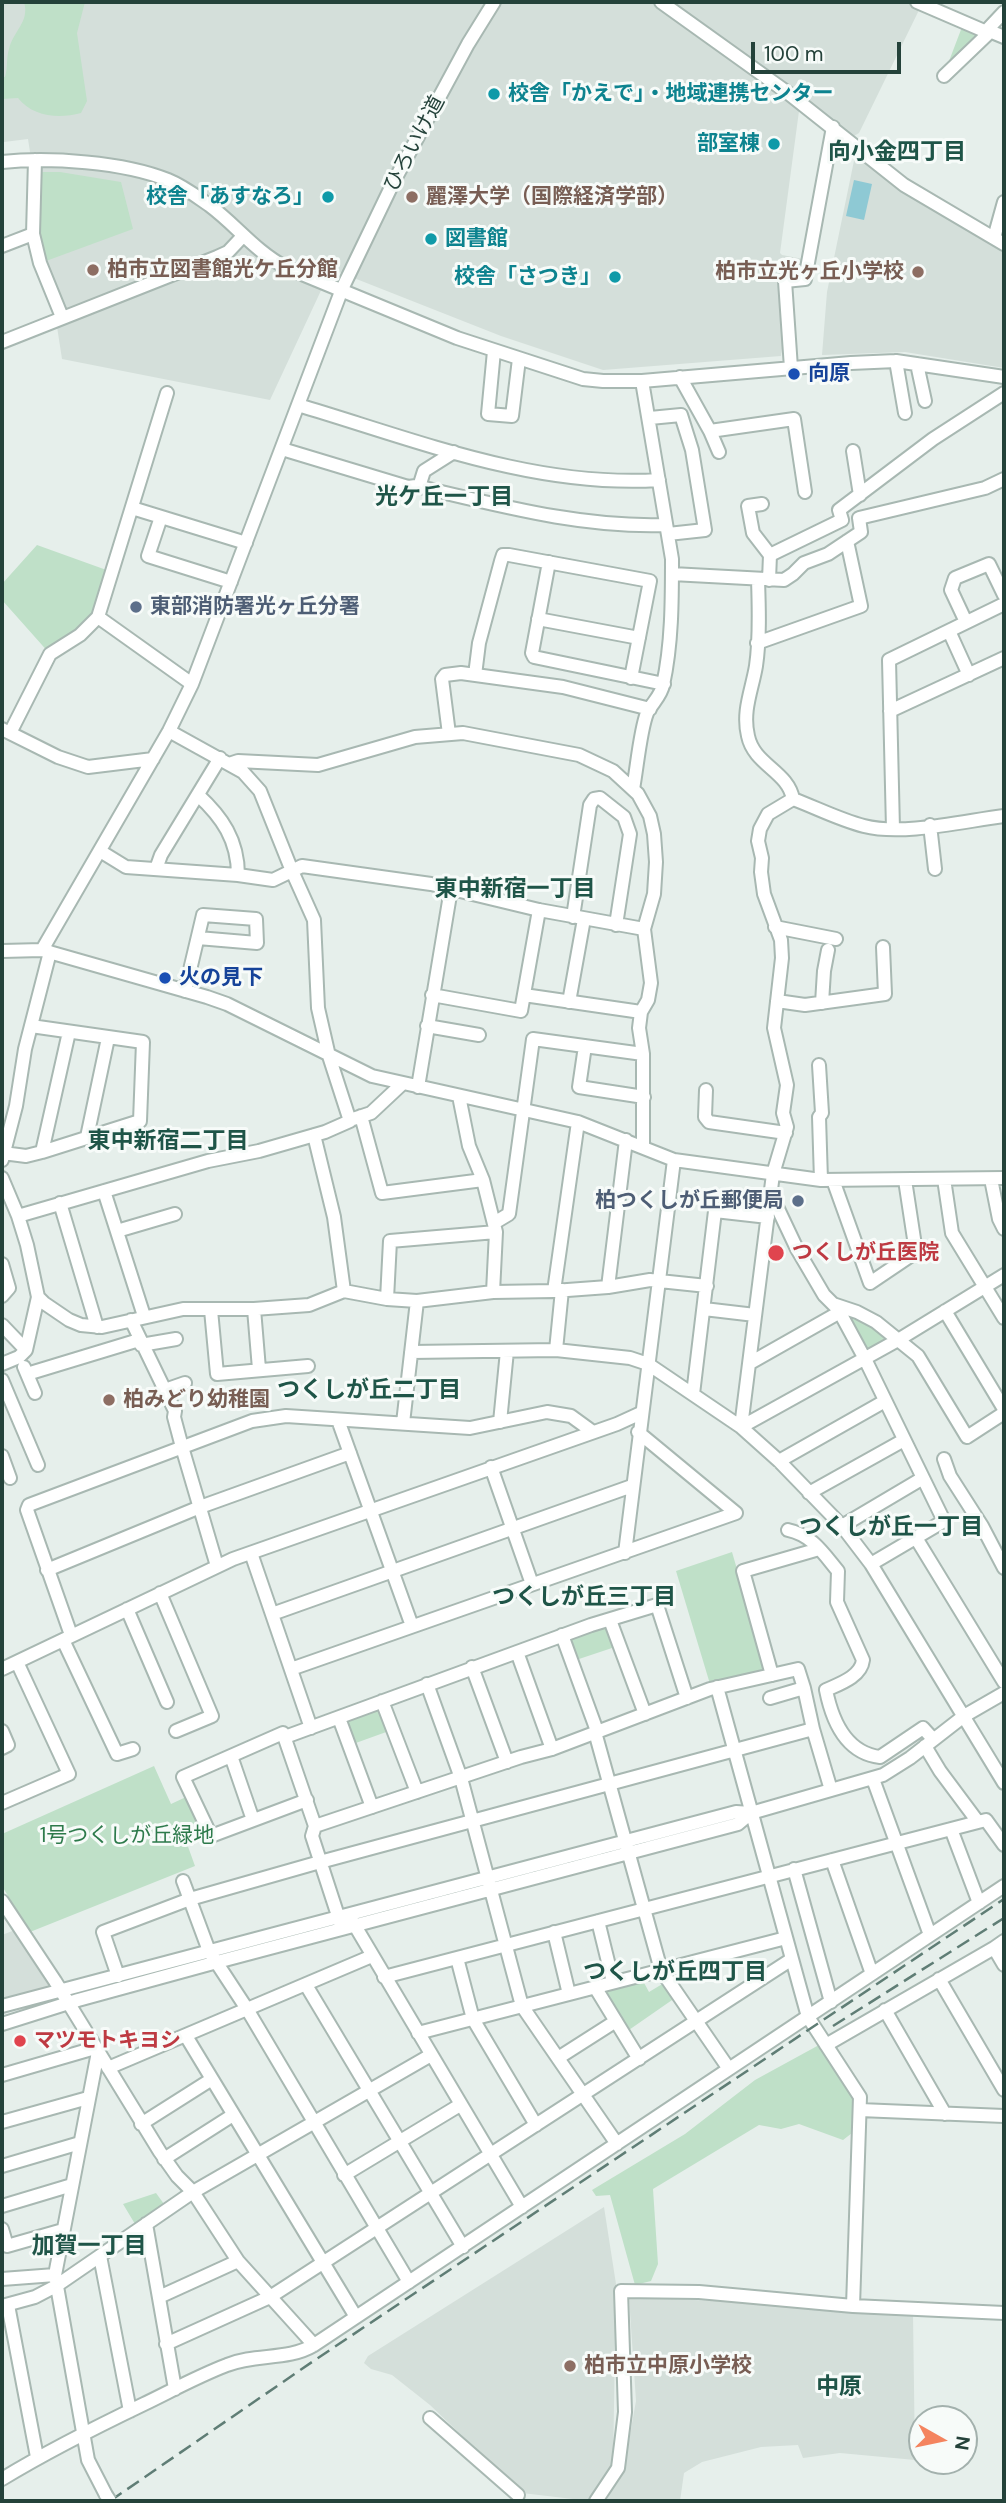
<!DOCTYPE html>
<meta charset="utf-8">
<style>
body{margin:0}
#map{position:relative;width:1006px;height:2503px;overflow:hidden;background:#e6efeb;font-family:"DM Sans",sans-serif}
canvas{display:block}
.frame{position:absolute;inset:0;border:4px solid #24423a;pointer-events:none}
.north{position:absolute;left:908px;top:2405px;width:70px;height:70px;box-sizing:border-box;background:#f7fbf9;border:2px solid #a3b1ad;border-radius:50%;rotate:99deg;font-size:19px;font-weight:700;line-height:28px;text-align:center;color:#24423a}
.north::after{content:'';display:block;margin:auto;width:24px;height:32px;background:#f4845f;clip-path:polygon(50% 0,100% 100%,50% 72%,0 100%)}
.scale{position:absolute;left:751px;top:42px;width:150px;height:32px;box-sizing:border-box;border:4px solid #24423a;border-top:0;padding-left:9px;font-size:21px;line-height:24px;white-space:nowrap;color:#24423a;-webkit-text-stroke:5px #f7fbf9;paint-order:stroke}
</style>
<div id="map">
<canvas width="1006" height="2503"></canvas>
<div class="frame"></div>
<div class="north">N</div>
<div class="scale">100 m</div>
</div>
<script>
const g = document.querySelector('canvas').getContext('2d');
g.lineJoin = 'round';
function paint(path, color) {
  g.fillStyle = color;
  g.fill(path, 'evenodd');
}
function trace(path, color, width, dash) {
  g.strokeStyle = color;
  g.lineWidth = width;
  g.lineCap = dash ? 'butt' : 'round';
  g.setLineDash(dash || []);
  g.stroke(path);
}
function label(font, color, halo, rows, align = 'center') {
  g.font = font + ' "DM Sans","Noto Sans JP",sans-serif';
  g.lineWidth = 6;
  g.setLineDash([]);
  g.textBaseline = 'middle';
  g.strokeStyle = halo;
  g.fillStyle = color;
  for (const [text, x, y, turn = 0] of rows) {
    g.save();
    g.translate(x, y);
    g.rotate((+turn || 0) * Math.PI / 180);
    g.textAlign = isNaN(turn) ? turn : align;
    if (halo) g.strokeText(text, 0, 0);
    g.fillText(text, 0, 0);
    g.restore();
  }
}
paint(new Path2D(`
 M2 2H917L920 8 859 133 854 136 811 103 799 111 780 253 782 255 803 259 802 269 797 272 780 274 785 328 781 356 603 370 501 336 331 269 270 400 62 359 28 139 4 142 2 134Z
 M856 151 889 182 1004 251V368L905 352 822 355 827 292Z
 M15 1930 49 1983 48 1988 2 2001V1935Z
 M604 2207 616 2284 613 2467 590 2501 522 2493 430 2405 392 2375 371 2369 364 2363 368 2356Z
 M629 2297 782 2304 913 2314 915 2460 840 2453 803 2458 798 2445 761 2447 702 2462 684 2473 680 2501H606L624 2468 636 2401Z`), '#d4dfda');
paint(new Path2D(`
 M24 2H85L77 33 87 101 81 113C59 119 33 117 18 98L2 99V77H5C8 68 6 58 9 49 13 31 30 22 24 2Z
 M962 27 978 34 979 39 946 69Z
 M38 172H60L121 182 133 229 46 261 40 240Z
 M37 545 112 572 98 617 50 654 2 600V584Z
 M854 1316 874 1327 886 1337V1341L869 1351 865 1349 850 1320Z
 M732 1552 766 1669 762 1673 710 1684 676 1571Z
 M605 1628 609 1630 615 1647 576 1660 570 1641 571 1637Z
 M377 1708 381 1711 389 1731 353 1744 345 1724 347 1719Z
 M154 1766 171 1804 186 1797 197 1822 182 1830 195 1866 30 1932 2 1886V1834Z
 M642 1979 649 1992 664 1983 675 1998 626 2032 603 1989Z
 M819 2045 853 2098 852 2133 843 2140 799 2124 781 2129 759 2125 653 2189 658 2264 651 2281 635 2285 610 2195 596 2196 592 2190 685 2134 755 2080Z
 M156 2193 164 2204 135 2224 123 2204Z`), '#bfe0c8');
paint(new Path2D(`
 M854 180 872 184 864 220 846 216Z`), '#8ec9d4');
const minor = new Path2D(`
 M661 2 788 93 904 185 1004 244
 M917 2 989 33
 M1004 12 987 30 1004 37
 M944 76 991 31
 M35 160 33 234 40 263 62 317
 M2 162C49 157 124 162 168 180 183 186 196 196 209 205 236 225 255 251 285 267L457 338 583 379 603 381H642L851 363 896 361 1004 377
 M994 238 1004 202
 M2 246 33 234
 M2 342 217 257 228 252 243 236
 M494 351 488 414 512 416 519 359
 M896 361 905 413
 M917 364 925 401
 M791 368 785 281 805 279 833 127
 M680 377 710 431 719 452
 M298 405C416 440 534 488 659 480
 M650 418 681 415 692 450 705 530 668 534
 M710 431 794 419 805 492
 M282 449 408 487 416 486C498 505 581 528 666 525
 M853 451 860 495
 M419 487 424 471 454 452
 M762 504 748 506 753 533 770 555 769 580
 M132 508 246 543
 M161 517 148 556 231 582
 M770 555 842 520 839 510 933 439 1004 393
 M549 562 532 653 534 657 664 684
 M672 574 784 580 793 574 804 563 828 554 861 532 859 518 985 488 1004 479
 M758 580C759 608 760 639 756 666 752 690 742 711 748 736 754 765 788 771 793 799
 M98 617 192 684
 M538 619 639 638
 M966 622 951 590 955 578 989 564 1004 595
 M949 631 969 675
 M757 643 861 606 847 541
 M475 675 479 643 501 561 503 555H509L650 581 631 678
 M890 711 1004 658
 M2 729 58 757 88 767 153 759
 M10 733 50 654 80 635 98 617 167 393
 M449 734 442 679 445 675 461 673 563 687 650 709
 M229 764 238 761 318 765 415 737 463 733 579 755 613 771 638 794 650 816 654 834 656 862 654 894 644 929 651 983 648 1000 641 1012 639 1028 643 1054V1147
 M633 789C637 768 640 731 647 713 652 703 661 696 663 685 672 644 672 600 672 559L642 381
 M198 795C222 817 238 840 238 875
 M930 825 935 869
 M893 829 889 660 1004 604
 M100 851 126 867 238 875 273 880 302 866 431 884 539 910 644 929
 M156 869 161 855 220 758
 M573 917 590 805 594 799 600 798 624 817 630 834 616 925
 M775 927 836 939
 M42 950 169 731 192 684 342 289 393 183 468 44 494 2
 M2 951 42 950 207 997 227 1004 372 1076 578 1122 674 1160 821 1180 1004 1178
 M185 991 203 915 256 919 257 943 198 938
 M432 995 521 1011 539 910
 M524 995 641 1012
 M777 1001 805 1005 885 994 883 947
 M569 1002 584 919
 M822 1003 824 971 828 950
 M427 1026 479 1035
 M585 1046 579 1087 644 1097
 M819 1065 822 1113 819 1117 821 1180
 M418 1087 451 889
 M706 1090 705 1117 709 1122 786 1133
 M459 1096 469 1146 483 1180 496 1232 493 1292
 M361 1116 382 1193 483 1180
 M353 1119 371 1113 402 1084
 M314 1135 334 1217 344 1291
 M87 1137 108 1038
 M42 1152 69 1032
 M3 1153 26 1156 42 1152 140 1121 143 1042 31 1026
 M2 1160 16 1106 25 1049 50 952
 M2 1178 18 1216 27 1245 38 1297 26 1350 19 1357 2 1364
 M944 1179 952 1233 1004 1318
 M991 1179 999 1219 1004 1229
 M833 1180 870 1283 916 1252 905 1180
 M104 1191 144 1316
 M771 1194 797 1249 824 1295 838 1309 865 1359 944 1521 871 1564
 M60 1203 97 1327
 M18 1216 208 1161 259 1151 325 1132 350 1121 329 1056 318 1008 314 920 292 871 260 791 243 772 169 731
 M494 1223 509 1214 533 1039 643 1054
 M117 1231 175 1214
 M2 1264 9 1288 2 1296
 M608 1287 626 1140
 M554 1291 578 1122
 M38 1297 44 1303 69 1320 81 1325 102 1327 183 1309H254L309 1305 344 1291 387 1299 417 1301
 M387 1299 390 1241 496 1232
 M833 1304 857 1312 876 1322 918 1356 967 1437 1004 1413
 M254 1309 259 1369
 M704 1309 755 1315
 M211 1310 217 1374 308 1366
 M945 1311 1004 1409
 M131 1320 175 1411 174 1417 182 1447 217 1566
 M2 1325 26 1350
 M141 1345 176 1339
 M556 1350 562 1290
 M411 1352 556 1350 630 1358 648 1364 741 1427 779 1461 842 1526 871 1564 1004 1783
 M750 1363 840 1312
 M24 1367 35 1393
 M27 1374 139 1340
 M2 1380 38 1465
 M165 1390 185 1383
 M693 1394 715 1211 768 1217
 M338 1420 412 1626
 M500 1422 507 1351
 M403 1423 417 1301 493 1292 554 1291 608 1287 650 1280 707 1286
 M741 1427 773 1174 787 1127 783 1113 787 1085 774 1028 782 958 781 940 764 894 761 872 762 858 758 841 760 829 768 814 793 799C817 808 840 820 864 826 903 836 964 821 1004 816
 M741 1427 898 1340 1004 1275
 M2 1456 10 1478
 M944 1459 950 1476 982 1526 1004 1568
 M779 1461 885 1401
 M491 1467 532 1584
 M809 1493 904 1440
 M842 1526 923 1478
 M788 1530C812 1535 823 1553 838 1571L837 1602 863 1660C861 1677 839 1684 826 1690 832 1720 846 1753 880 1757L923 1728 933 1739
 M916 1538 1004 1682
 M251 1553 311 1728
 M625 1553 674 1160
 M47 1570 200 1507 350 1453
 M160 1593 212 1716 176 1731
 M127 1609 167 1702
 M272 1614 632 1486
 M610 1620 645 1714
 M71 1635 27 1510 29 1505 252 1421 286 1416 470 1428 547 1412 571 1416 593 1432
 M562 1635 597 1731
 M63 1640 117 1754 133 1749
 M517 1652 552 1749
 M472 1667 507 1762
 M2 1669 233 1559 617 1424 641 1413
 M291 1669 736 1513 638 1432
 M772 1675 743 1571 819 1549
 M427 1684 461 1778 522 2006 617 2144
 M717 1687 808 2017 860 2097 853 2306
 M770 1698 804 1688 813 1729
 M382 1701 417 1792
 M339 1718 372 1807
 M2 1731 8 1745 2 1748
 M595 1732 661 1970 729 2069
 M285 1737 591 1625 657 1605 687 1698
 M925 1746 940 1771 978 1822 986 1820 1004 1845
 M231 1756 253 1820
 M873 1779 930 1935
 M307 1800 211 1836 183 1777 283 1733 315 1826 312 1836 341 1925
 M2 1803 69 1774 17 1662
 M315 1826 521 1757 552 1749 710 1689 798 1669 804 1688
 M951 1829 979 1903
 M832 1860 872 1974
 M794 1869 831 2002
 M183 1881 209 1951 247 2009 409 2282
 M2 1901 55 1981 160 2152 177 2176 193 2192 238 2261 314 2345
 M351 1919 522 2207
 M598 1921 613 1982
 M554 1932 569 1994
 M1004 1941 994 1948 1004 1965
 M457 1958 473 2019 536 2125
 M118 1976 103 1932 190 1899 320 1862 813 1729 831 1790
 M384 1977 978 1822
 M939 1979 1004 2090
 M306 1985 463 2247
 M595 1987 639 2059
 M2 2006 736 1812 751 1813 883 1775 910 1758 964 1716 1004 1693
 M885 2010 945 2114
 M2 2024 78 2000 217 1962 738 1824 751 1813
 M418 2033 786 1938
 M186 2036 356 2317
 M826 2045 994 1948
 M98 2052 55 2275 88 2460 106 2495
 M558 2058 616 2021
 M108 2068 372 1956
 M2 2075 95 2048
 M860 2110 1004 2116
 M2 2122 88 2098
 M141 2124 212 2079
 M164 2159 233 2115
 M2 2166 80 2143
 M344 2175 460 2105
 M2 2206 72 2185
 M146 2224 175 2389
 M2 2229 7 2246 63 2230
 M100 2256 130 2411
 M2 2279 55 2275
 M159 2297 238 2261
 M8 2305 37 2457
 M2 2306 35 2297 56 2286 193 2192 431 2055
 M166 2344 270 2297 792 1959
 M430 2418 518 2495
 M2 2479C48 2451 96 2427 144 2404 171 2391 198 2376 227 2365 256 2353 287 2361 314 2345L1004 1886
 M596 2501 618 2468 625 2412 621 2291 699 2292 853 2306 1004 2313`);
trace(minor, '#a8b8b2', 16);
trace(minor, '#fff', 12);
trace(new Path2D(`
 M833 2026 1004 1918
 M110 2501 312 2362 1004 1899`), '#5f7d75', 2.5, [14, 7]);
const minorBridge = new Path2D(`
 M106 2495 110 2501`);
trace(minorBridge, '#a8b8b2', 16, []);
trace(minorBridge, '#fff', 12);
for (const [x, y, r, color] of [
 [494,94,7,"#0f9aa8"],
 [774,144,7,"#0f9aa8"],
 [328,197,7,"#0f9aa8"],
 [412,197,7,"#8d6e63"],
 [431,239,7,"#0f9aa8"],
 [93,270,7,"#8d6e63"],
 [918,272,7,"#8d6e63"],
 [615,277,7,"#0f9aa8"],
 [794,374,7,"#1a4fb4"],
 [136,607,7,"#5c6f8a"],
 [165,978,7,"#1a4fb4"],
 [798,1201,7,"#5c6f8a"],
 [776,1253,9,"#e0444e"],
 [109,1400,7,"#8d6e63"],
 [20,2041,7,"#e0444e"],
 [570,2366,7,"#8d6e63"]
]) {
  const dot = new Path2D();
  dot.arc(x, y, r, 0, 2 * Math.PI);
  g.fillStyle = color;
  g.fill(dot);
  trace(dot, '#f7fbf9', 2.5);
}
label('bold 21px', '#0d838f', '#f7fbf9', [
 ["校舎「かえで」・地域連携センター",508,94,"left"],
 ["部室棟",760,144],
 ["校舎「あすなろ」",314,197],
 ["図書館",445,239,"left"],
 ["校舎「さつき」",601,277]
], 'right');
label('21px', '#24423a', '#f7fbf9', [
 ["ひろいけ道",415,144,-62]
]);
label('bold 21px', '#785e54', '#f7fbf9', [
 ["麗澤大学（国際経済学部）",426,197],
 ["柏市立図書館光ケ丘分館",107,270],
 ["柏市立光ヶ丘小学校",904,272,"right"],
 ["柏みどり幼稚園",123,1400],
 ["柏市立中原小学校",584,2366]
], 'left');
label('bold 21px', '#164399', '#f7fbf9', [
 ["向原",808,374],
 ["火の見下",179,978]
], 'left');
label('bold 21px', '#4e5e75', '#f7fbf9', [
 ["東部消防署光ヶ丘分署",150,607],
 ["柏つくしが丘郵便局",784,1201,"right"]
], 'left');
label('bold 21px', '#be3a42', '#f7fbf9', [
 ["つくしが丘医院",792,1253],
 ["マツモトキヨシ",34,2041]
], 'left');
label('21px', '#2d7a4b', '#f7fbf9', [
 ["1号つくしが丘緑地",127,1836]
]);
label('bold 23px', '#1f5548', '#f7fbf9', [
 ["向小金四丁目",897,153],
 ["光ケ丘一丁目",444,498],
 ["東中新宿一丁目",515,890],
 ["東中新宿二丁目",168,1142],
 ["つくしが丘二丁目",369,1391],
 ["つくしが丘一丁目",891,1528],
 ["つくしが丘三丁目",584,1598],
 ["つくしが丘四丁目",675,1973],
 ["加賀一丁目",89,2247],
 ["中原",839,2388]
]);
</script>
